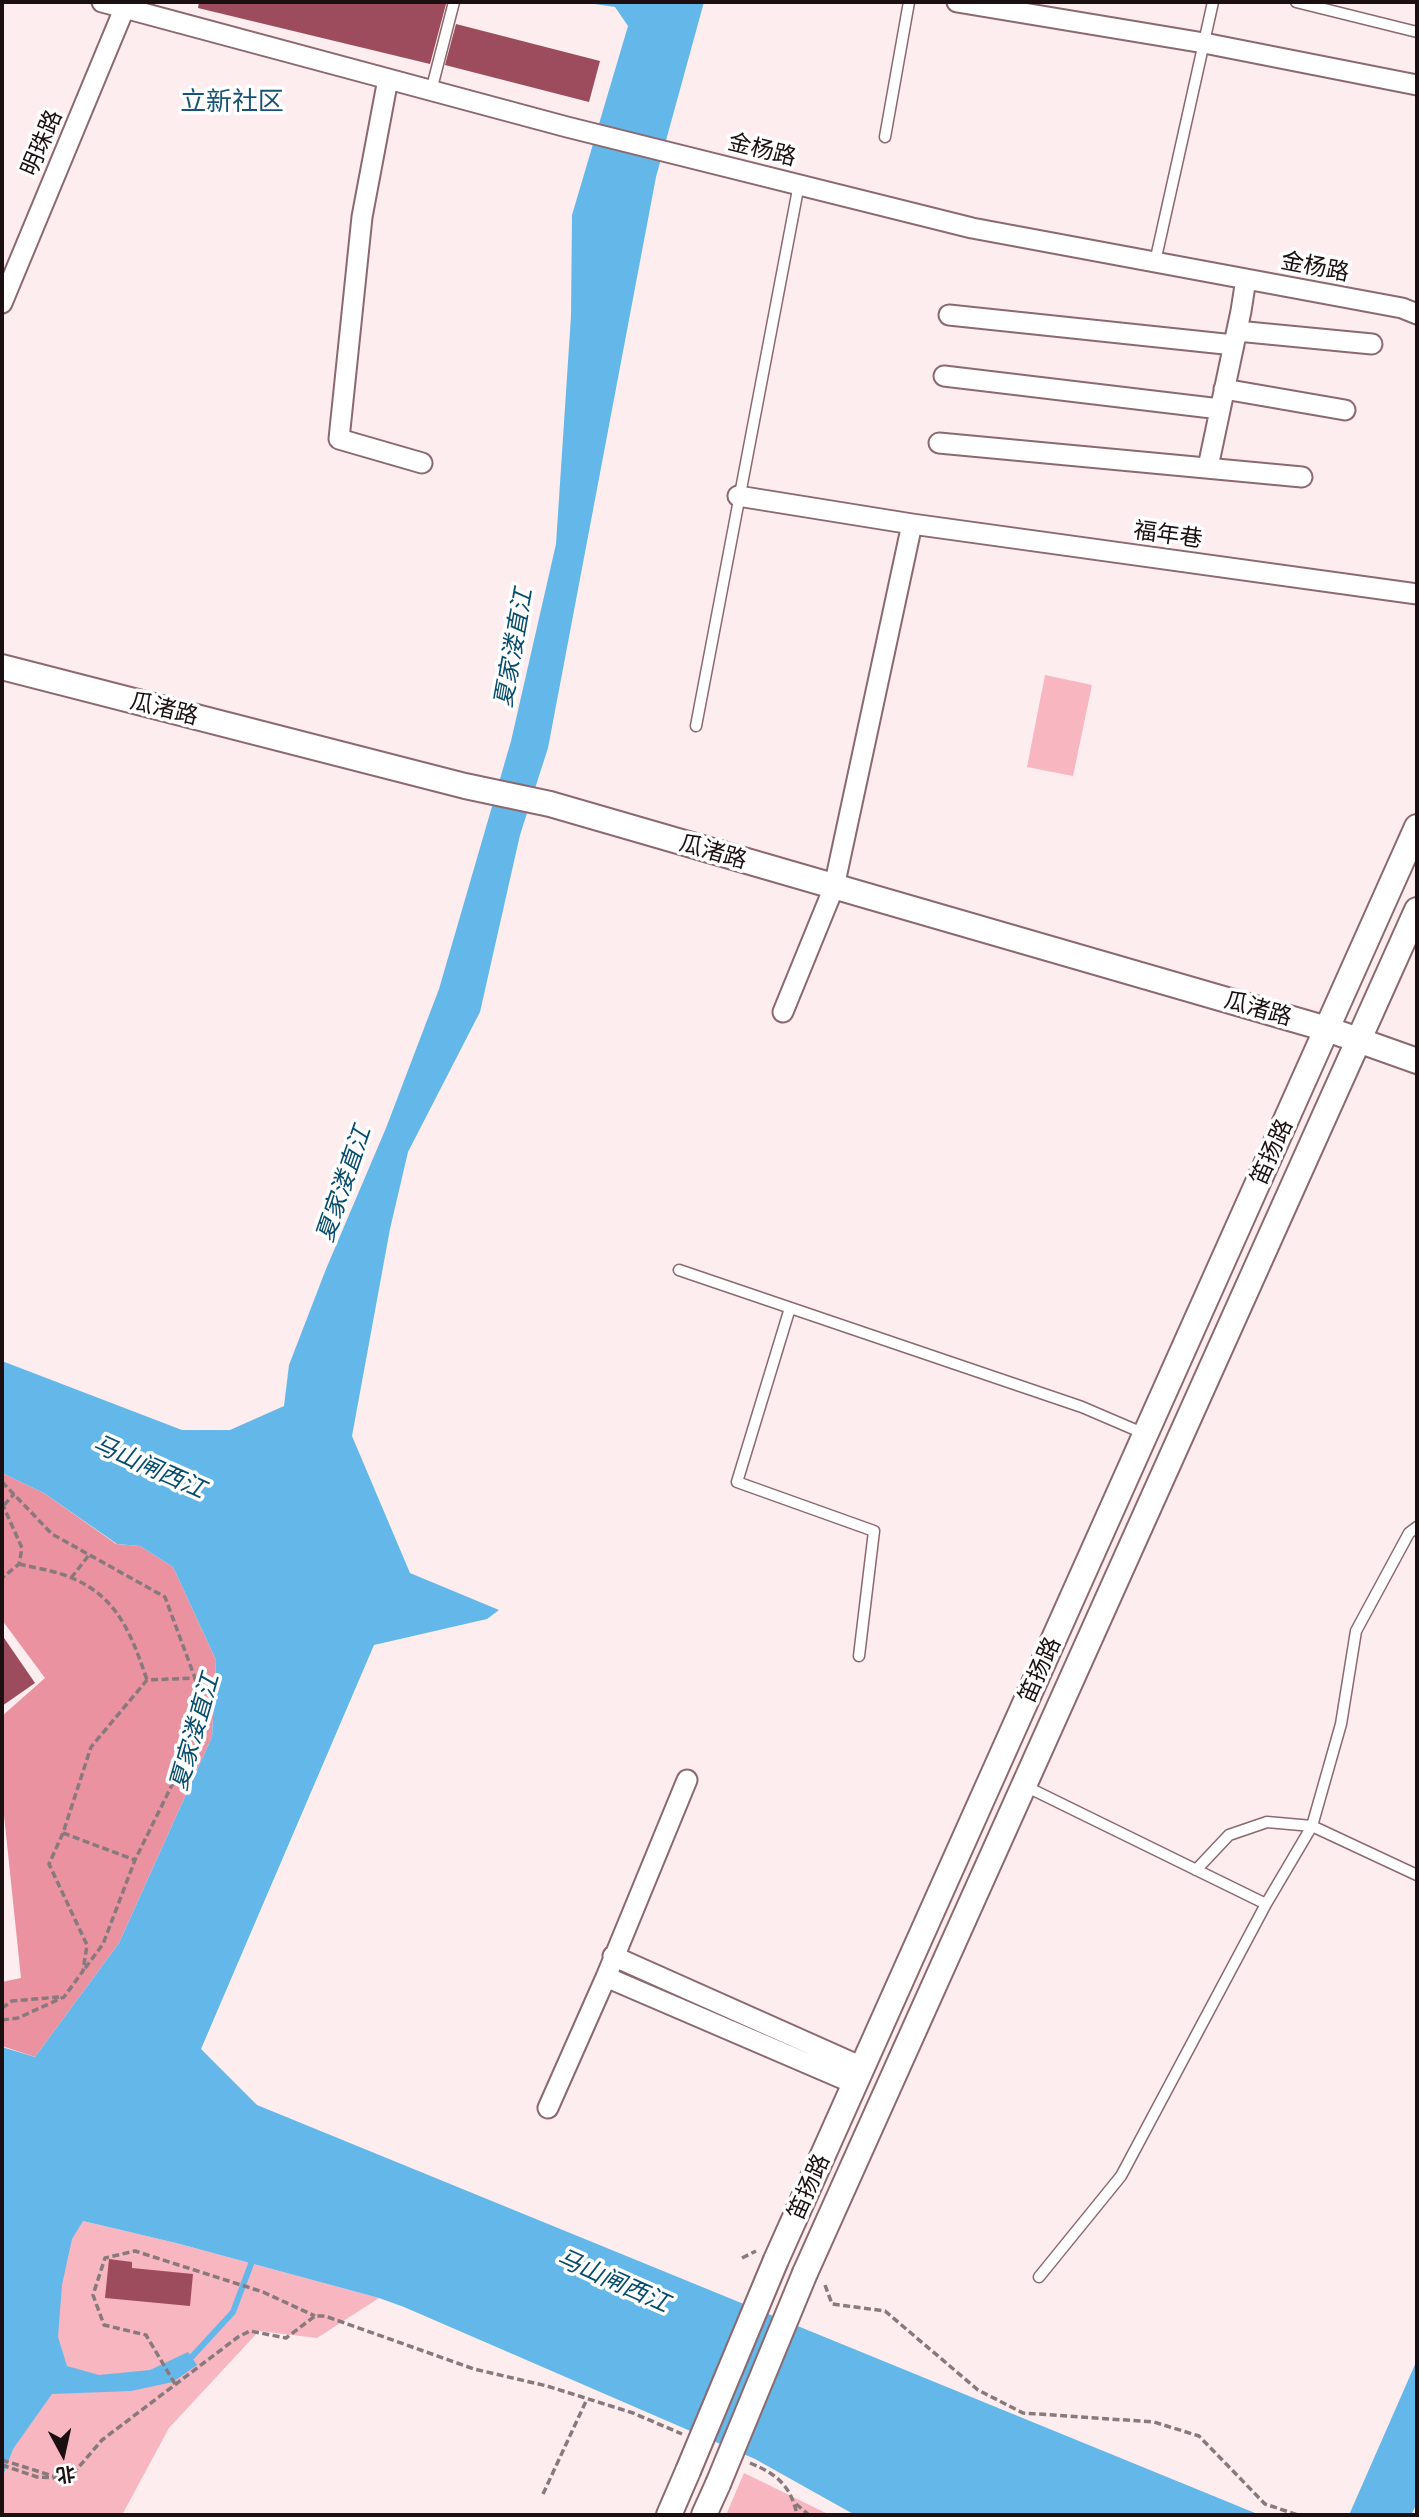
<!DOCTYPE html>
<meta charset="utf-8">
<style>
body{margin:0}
#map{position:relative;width:1419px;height:2517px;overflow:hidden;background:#fdedef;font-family:"Public Sans","Noto Sans SC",sans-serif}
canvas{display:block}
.frame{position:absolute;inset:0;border:4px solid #1b0f11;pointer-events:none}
.north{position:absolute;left:28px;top:2419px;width:70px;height:70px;-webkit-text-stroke:5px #fff;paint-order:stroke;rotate:172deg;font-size:19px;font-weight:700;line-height:28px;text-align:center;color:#1b0f11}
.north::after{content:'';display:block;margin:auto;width:24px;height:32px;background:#1b0f11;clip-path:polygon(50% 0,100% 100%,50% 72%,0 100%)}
</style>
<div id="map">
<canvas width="1419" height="2517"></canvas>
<div class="frame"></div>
<div class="north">北</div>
</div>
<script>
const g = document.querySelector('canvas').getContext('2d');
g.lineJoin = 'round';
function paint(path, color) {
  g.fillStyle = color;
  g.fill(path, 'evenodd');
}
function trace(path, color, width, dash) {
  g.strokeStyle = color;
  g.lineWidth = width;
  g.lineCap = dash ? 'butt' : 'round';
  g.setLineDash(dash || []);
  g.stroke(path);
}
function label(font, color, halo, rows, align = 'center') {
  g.font = font + ' "Public Sans","Noto Sans SC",sans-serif';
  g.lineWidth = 7;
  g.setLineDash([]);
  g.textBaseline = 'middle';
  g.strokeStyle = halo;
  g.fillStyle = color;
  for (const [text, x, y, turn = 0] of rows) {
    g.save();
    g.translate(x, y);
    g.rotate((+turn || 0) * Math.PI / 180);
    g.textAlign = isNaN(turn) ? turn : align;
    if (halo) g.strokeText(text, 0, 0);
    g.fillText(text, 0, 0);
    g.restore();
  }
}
paint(new Path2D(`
 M1045 675 1092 685 1073 776 1027 767Z
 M2 2217 83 2221 176 2243 379 2298 317 2338 259 2331 169 2428 122 2515H2Z
 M744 2473 830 2515H726Z`), '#f7b6c0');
paint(new Path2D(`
 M2 1473 44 1493 116 1544 140 1546 173 1567 216 1660 212 1737 119 1943 35 2057 2 2046V1982L21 1978 2 1796V1716L45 1678 2 1620Z`), '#eb92a1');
paint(new Path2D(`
 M581 2H704L656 177 548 748 520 835 480 1012 408 1152 390 1229 352 1436 410 1573 499 1610 487 1619 374 1645 201 2049 257 2105 1260 2515H855L755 2459 404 2307 379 2298 176 2243 83 2221 72 2239 62 2285 58 2337 67 2366 99 2375 150 2370 188 2352 197 2365 173 2382 131 2391 52 2394 13 2449 2 2478V2047L35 2057 119 1943 212 1737 216 1660 173 1567 140 1546 117 1544 44 1493 2 1473V1361L182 1430H230L284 1406 289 1365 326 1269 386 1128 439 989 511 741 556 544 571 316 572 215 628 26 615 7Z
 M1417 2360V2503L1411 2515H1349Z`), '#63b8e9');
trace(new Path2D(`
 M188 2361 233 2312 254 2256`), '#63b8e9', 6);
paint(new Path2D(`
 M199 2H439L446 4 430 64 198 8Z
 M456 24 600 61 589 102 445 65Z
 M2 1635 35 1683 2 1706Z
 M109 2259 132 2262V2268L193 2274 190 2306 105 2298Z`), '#9c4c5c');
const service = new Path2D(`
 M1296 2 1417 32
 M431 91 454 2
 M885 137 909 2
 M1155 262 1213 2
 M696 726 799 184
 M679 1270 1082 1407 1145 1434
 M790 1308 737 1482 874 1531 859 1656
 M1025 1786 1266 1904
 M1196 1870 1229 1835 1267 1822 1312 1826 1417 1875
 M1039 2277 1121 2176 1266 1904 1312 1826 1341 1724 1356 1631 1409 1533 1417 1527`);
const minor = new Path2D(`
 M102 2 567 127 972 228 1402 308 1417 314
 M957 2 1204 43 1417 85
 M388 79 362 217 339 439 422 463
 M2 303 127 2
 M949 315 1234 345
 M1237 331 1372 344
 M944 376 1220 409
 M1224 389 1345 410
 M939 443 1302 477
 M1208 467 1241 311 1246 279
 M738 496 912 524 1417 594
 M783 1012 834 887 912 524
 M613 1956 862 2067
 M606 1977 855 2084
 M548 2108 606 1977 687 1780`);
const tertiary = new Path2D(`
 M2 667 465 786 550 804 1327 1029 1417 1061
 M776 2260 1417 827
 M805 2273 1417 910
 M669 2515 688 2471
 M704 2515 718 2484`);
trace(service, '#8b696e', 13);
trace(minor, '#8b696e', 23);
trace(tertiary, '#8b696e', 28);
trace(new Path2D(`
 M2 1482 52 1534 165 1597 195 1678 201 1726 135 1860 103 1944 83 1971
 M2 1503 22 1548 19 1564 2 1578
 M4 1505 14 1494
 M19 1564C36 1568 56 1571 72 1578 118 1597 132 1636 147 1680
 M71 1578 89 1555
 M63 1833 135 1860
 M2 2008 12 2001 59 1997
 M2 2020 18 2018 64 1997 83 1971 87 1945 49 1864 63 1833 91 1747 147 1680 195 1678
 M742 2258 756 2251
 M825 2285 832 2304 885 2311 978 2390 1023 2413 1154 2422 1199 2436 1265 2504 1298 2515
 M175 2384 146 2335 104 2325 93 2295 105 2258 135 2251 263 2292 315 2316
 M2 2460 53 2476
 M750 2463C777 2474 791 2486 797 2515
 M2 2465 37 2477 59 2478 72 2475 102 2440 238 2337 250 2331 286 2338 315 2316H325L474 2369 547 2386 633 2413 682 2434
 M543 2494 587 2399
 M796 2504 809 2515`), '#887a7c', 3.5, [7, 3.5]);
trace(service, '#fff', 10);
trace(minor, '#fff', 19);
trace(tertiary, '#fff', 24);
const tertiaryBridge = new Path2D(`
 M688 2471 776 2260
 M718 2484 805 2273`);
trace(tertiaryBridge, '#8b696e', 28, []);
trace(tertiaryBridge, '#fff', 24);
label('23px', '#1b0f11', '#fff', [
 ["明珠路",42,143,-67],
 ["金杨路",762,150,14],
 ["金杨路",1315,267,11],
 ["福年巷",1168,535,8],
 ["瓜渚路",164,709,14],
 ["瓜渚路",713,852,16],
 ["瓜渚路",1258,1009,16],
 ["笛扬路",1272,1152,-66],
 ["笛扬路",1040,1670,-66],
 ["笛扬路",809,2187,-66]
]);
label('italic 24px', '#054c6d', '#fff', [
 ["夏家溇直江",514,648,-80],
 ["夏家溇直江",344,1184,-71],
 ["马山闸西江",149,1467,24],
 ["夏家溇直江",195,1732,-74],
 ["马山闸西江",613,2281,24]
]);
label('26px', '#175474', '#fff', [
 ["立新社区",232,102]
]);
</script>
